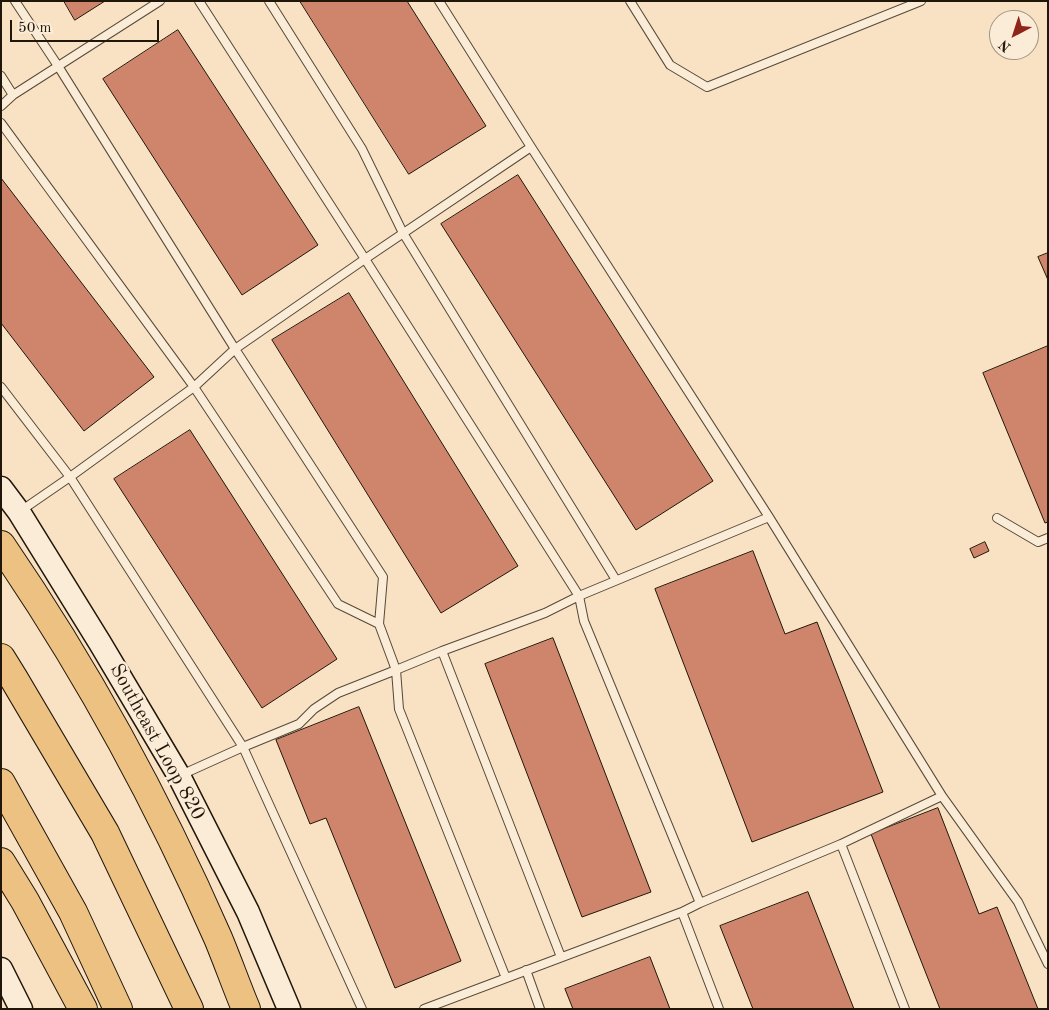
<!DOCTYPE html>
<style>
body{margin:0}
#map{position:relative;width:1049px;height:1010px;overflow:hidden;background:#f9e2c3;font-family:"Old Standard TT",serif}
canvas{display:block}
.frame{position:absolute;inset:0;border:2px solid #201609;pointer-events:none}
.north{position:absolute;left:989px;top:10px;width:50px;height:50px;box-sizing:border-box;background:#fbecd8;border:1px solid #a39685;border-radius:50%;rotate:220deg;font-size:14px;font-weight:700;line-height:20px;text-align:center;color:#201609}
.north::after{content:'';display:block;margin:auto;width:18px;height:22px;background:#8f2418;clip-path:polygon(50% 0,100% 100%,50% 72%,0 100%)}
.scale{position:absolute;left:10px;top:20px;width:149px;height:22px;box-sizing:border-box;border:2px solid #201609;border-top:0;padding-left:6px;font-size:15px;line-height:18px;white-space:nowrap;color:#201609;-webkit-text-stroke:4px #fbecd8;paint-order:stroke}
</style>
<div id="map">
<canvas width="1049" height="1010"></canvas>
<div class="frame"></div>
<div class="north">N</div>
<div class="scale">50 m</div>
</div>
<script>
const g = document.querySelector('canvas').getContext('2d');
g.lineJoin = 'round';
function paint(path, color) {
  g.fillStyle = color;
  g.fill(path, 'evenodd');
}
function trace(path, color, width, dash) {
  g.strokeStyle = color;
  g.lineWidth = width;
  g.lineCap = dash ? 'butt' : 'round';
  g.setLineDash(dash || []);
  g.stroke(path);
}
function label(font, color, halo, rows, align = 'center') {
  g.font = font + ' "Old Standard TT",serif';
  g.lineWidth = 5;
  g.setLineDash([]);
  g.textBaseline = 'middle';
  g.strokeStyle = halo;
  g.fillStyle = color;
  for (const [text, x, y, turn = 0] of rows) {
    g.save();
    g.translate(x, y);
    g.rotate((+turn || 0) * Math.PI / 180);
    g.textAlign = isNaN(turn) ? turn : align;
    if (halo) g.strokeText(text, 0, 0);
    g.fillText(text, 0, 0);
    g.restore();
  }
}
const building = new Path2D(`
 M64 1H105L75 20Z
 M300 1H407L486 126 409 174Z
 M178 30 318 245 242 295 103 79Z
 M518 175 713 481 636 530 441 224Z
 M1 178 154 377 84 431 1 323Z
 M1048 253V280L1038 257Z
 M349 293 518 566 441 613 272 340Z
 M1048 346V522L1045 523 983 373Z
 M190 430 337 659 262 708 114 479Z
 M985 542 989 551 974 558 970 549Z
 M753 551 785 634 817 622 883 792 752 842 655 589Z
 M553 638 651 892 582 917 485 664Z
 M359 707 461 961 395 988 326 818 310 824 276 740Z
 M938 808 979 914 997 907 1038 1009H940L871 834Z
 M808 892 854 1009H753L720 926Z
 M650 957 670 1009H573L565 989Z`);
paint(building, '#cf856c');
trace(building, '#201609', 1);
const service = new Path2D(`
 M15 1 58 66 235 349 365 259 531 147
 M199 1 365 259 579 596 584 621 700 903
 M269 1 362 149 403 233 616 580
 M630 1 670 65 707 87 921 1
 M1 76 13 95
 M1 106 13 95 160 1
 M1 123 194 387 70 477 22 510
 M1 387 70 477 243 747 362 1009
 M997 518 1038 542 1048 538
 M379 624 383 577 235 349 194 387 338 604 379 624 396 670 442 651 545 613 579 596 769 517
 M442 651 561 957
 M181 775 243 747 299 724 314 709 338 693 396 670 399 709 506 978
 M942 796 1018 902 1048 964
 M841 844 905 1009
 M682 912 719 1009
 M526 970 540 1009
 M424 1009 682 912 700 903 841 844 942 796 769 517 531 147 439 1`);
const secondary = new Path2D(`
 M1 488 19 512 100 643 179 776 248 912 289 1009
 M1 969 21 1009`);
const motorway = new Path2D(`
 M1 545C86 669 158 801 218 938 228 962 236 985 246 1009
 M1 658 14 679 105 833 189 1009
 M1 783 73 912 118 1009
 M1 862 25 901 83 1009`);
trace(service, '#564938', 10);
trace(secondary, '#201609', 25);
trace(motorway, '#201609', 30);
trace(service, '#fbecd8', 8);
trace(secondary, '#fbecd8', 22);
trace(motorway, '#ecc182', 28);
label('20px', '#201609', '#fbecd8', [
 ["Southeast Loop 820",157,742,61]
]);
</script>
